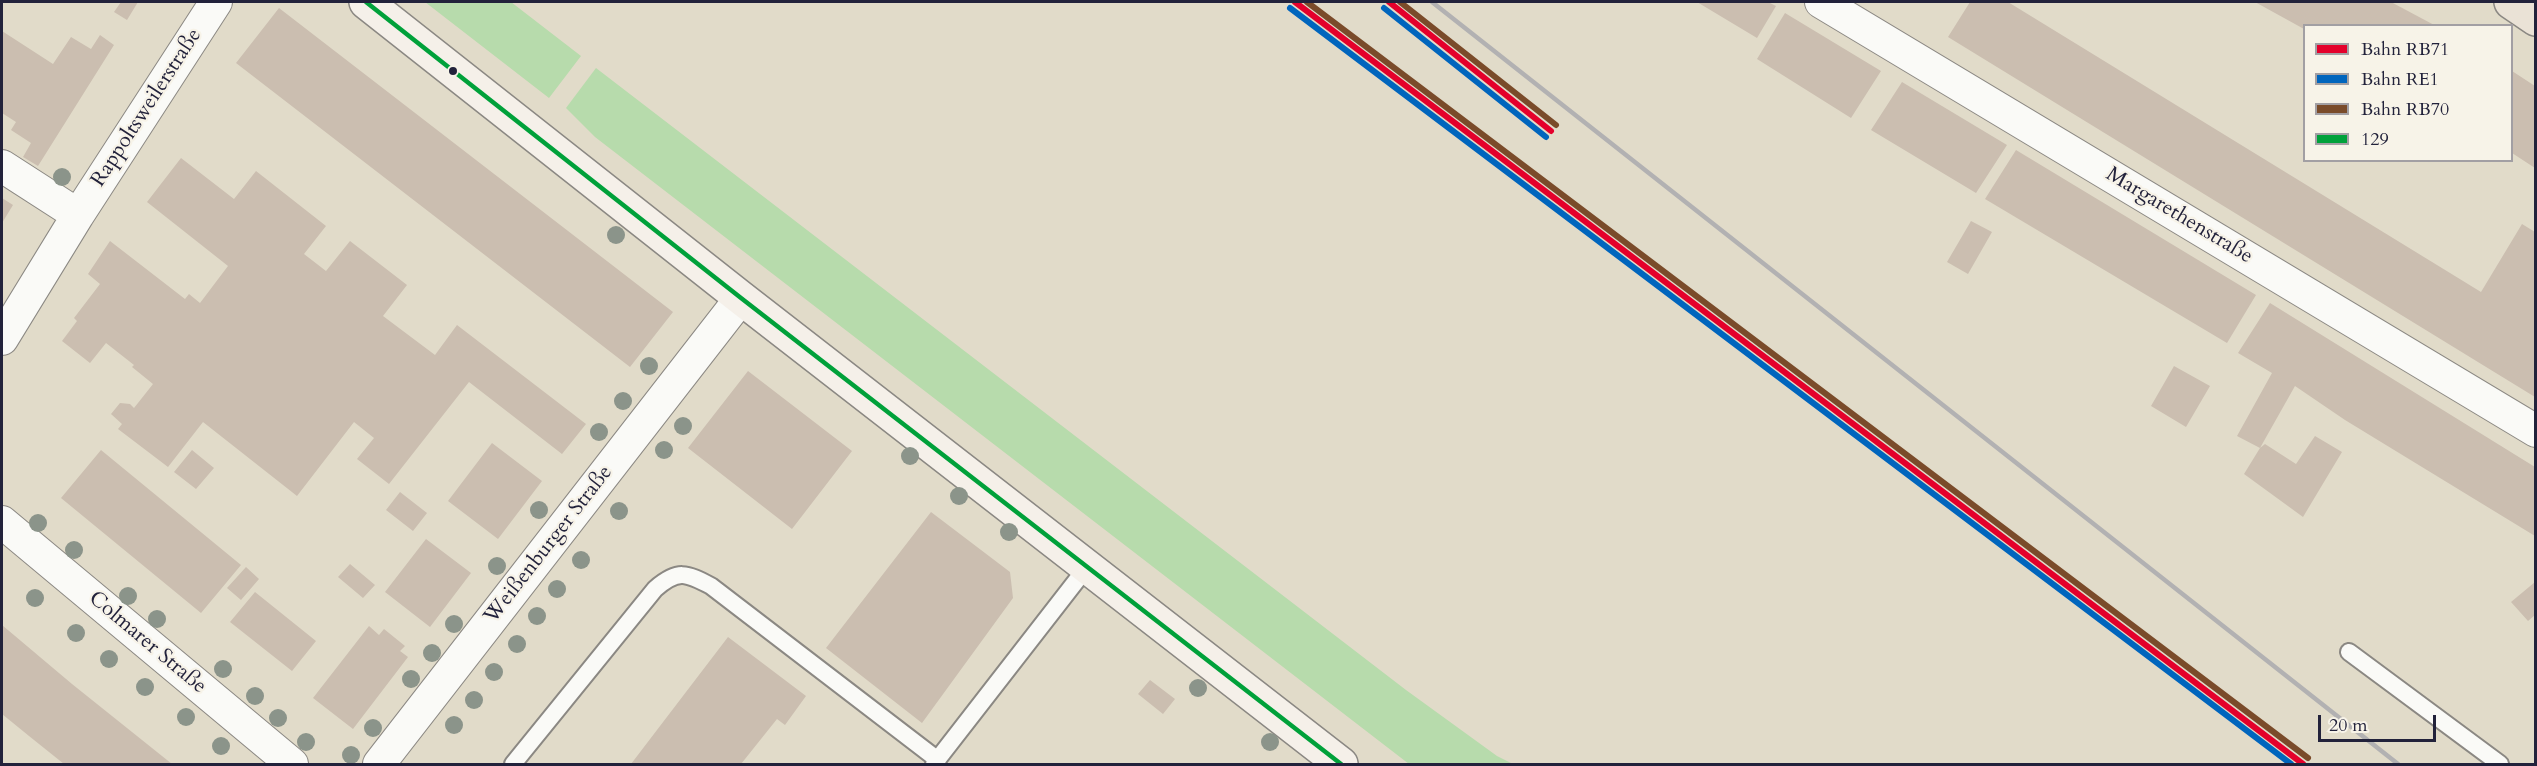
<!DOCTYPE html>
<meta charset="utf-8">
<style>
body{margin:0}
#map{position:relative;width:2537px;height:766px;overflow:hidden;background:#e1dbc9;font-family:Cardo,serif}
canvas{display:block}
.frame{position:absolute;inset:0;border:3px solid #22223b;pointer-events:none}
.legend{position:absolute;left:2303px;top:24px;width:210px;height:138px;box-sizing:border-box;background:#f7f3e8;border:2px solid #a29fa3;margin:0;padding:8px 10px;list-style:none;font-size:18px;color:#22223b}
.legend li{display:flex;align-items:center;gap:12px;height:30px}
.legend b{width:30px;border:2px solid #a29fa3}
.scale{position:absolute;left:2318px;top:715px;width:118px;height:27px;box-sizing:border-box;border:3px solid #22223b;border-top:0;padding-left:8px;font-size:18px;line-height:21px;white-space:nowrap;color:#22223b;-webkit-text-stroke:4px #f7f3e8;paint-order:stroke}
</style>
<div id="map">
<canvas width="2537" height="766"></canvas>
<div class="frame"></div>
<ul class="legend">
<li><b style="height:8px;background:#e4002b"></b>Bahn RB71</li>
<li><b style="height:8px;background:#0065bd"></b>Bahn RE1</li>
<li><b style="height:8px;background:#7a4b2a"></b>Bahn RB70</li>
<li><b style="height:8px;background:#00a13a"></b>129</li>
</ul>
<div class="scale">20 m</div>
</div>
<script>
const g = document.querySelector('canvas').getContext('2d');
g.lineJoin = 'round';
function paint(path, color) {
  g.fillStyle = color;
  g.fill(path, 'evenodd');
}
function trace(path, color, width, dash) {
  g.strokeStyle = color;
  g.lineWidth = width;
  g.lineCap = dash ? 'butt' : 'round';
  g.setLineDash(dash || []);
  g.stroke(path);
}
function label(font, color, halo, rows, align = 'center') {
  g.font = font + ' Cardo,serif';
  g.lineWidth = 4.5;
  g.setLineDash([]);
  g.textBaseline = 'middle';
  g.strokeStyle = halo;
  g.fillStyle = color;
  for (const [text, x, y, turn = 0] of rows) {
    g.save();
    g.translate(x, y);
    g.rotate((+turn || 0) * Math.PI / 180);
    g.textAlign = isNaN(turn) ? turn : align;
    if (halo) g.strokeText(text, 0, 0);
    g.fillText(text, 0, 0);
    g.restore();
  }
}
paint(new Path2D(`
 M425 2H511L581 56 549 98Z
 M596 68 1406 690 1497 756 1513 764H1409L595 137 566 108Z`), '#b7dbac');
paint(new Path2D(`
 M121 2H138L127 20 114 12Z
 M1697 2H1768L1776 6 1757 38Z
 M1970 2H2008L2481 292 2522 224 2535 232V397L1948 37Z
 M2255 2H2391L2436 26H2304V29Z
 M279 8 673 312 630 367 236 63Z
 M1785 13 1881 71 1851 118 1757 59Z
 M2 31 53 64 71 37 91 49 100 35 114 45 38 166 23 157 31 143 11 130 16 122 2 113Z
 M2512 71 2535 86V168L2512 153Z
 M1902 82 2007 145 1976 193 1871 130Z
 M2016 150 2256 295 2227 343 1985 199Z
 M181 158 234 199 256 171 326 226 304 254 326 271 350 241 407 285 383 316 435 355 457 325 586 424 562 454 469 382 389 484 357 459 374 438 354 422 297 496 203 422 168 467 118 429 122 424 111 414 120 403 130 404 134 408 153 384 132 367 134 365 106 343 90 363 62 341 77 321 74 318 100 284 88 274 110 241 185 299 189 294 200 303 228 266 147 202Z
 M2 198 13 205 2 223Z
 M1971 221 1992 232 1968 274 1947 262Z
 M2270 303 2535 467V536L2345 420 2295 386 2260 448 2237 436 2272 373 2238 353Z
 M2174 366 2210 386 2186 427 2151 406Z
 M748 371 852 451 792 529 688 448Z
 M2315 436 2342 452 2303 517 2244 474 2260 448 2265 444 2296 464Z
 M492 443 542 481 498 539 448 501Z
 M101 450 241 565 201 613 61 498Z
 M192 450 214 468 196 489 174 472Z
 M400 492 427 513 413 531 386 510Z
 M931 512 1010 572 1013 598 922 723 826 648Z
 M426 539 471 573 430 627 385 592Z
 M350 564 375 585 363 598 338 577Z
 M246 567 259 579 241 600 227 588Z
 M2535 582V615L2528 621 2511 602Z
 M255 592 316 641 292 671 230 622Z
 M2 625 72 684 172 764H64L29 736 2 714Z
 M369 626 379 635 384 629 405 646 400 651 408 657 353 729 313 698Z
 M728 637 806 696 785 725 777 719 741 764H631Z
 M1150 680 1175 699 1163 714 1138 694Z`), '#cbbeb0');
const service = new Path2D(`
 M2349 652 2500 764
 M513 764 655 589C678 569 686 573 711 586L938 760
 M934 764 1087 567`);
const minor = new Path2D(`
 M1821 2 2536 431
 M2 166 78 215
 M2 339 78 215 216 2
 M2 522 292 764
 M379 764 741 298`);
const secondary = new Path2D(`
 M366 2 741 298 1341 764`);
const primary = new Path2D(`
 M2511 2 2536 19`);
trace(service, '#8b8883', 20);
trace(minor, '#8b8883', 34);
trace(secondary, '#8b8883', 36);
trace(primary, '#8b8883', 36);
trace(service, '#fafaf7', 16);
trace(minor, '#fafaf7', 32);
trace(secondary, '#f5f0e9', 33);
trace(primary, '#eae2d6', 33);
trace(new Path2D(`
 M1432 2 2398 764`), '#b2b1b2', 4.5);
trace(new Path2D(`
 M366 2 741 298 1341 764`), '#00a13a', 4.5);
trace(new Path2D(`
 M1295 2 2303 764
 M1389 2 1551 131`), '#e4002b', 6);
trace(new Path2D(`
 M1290 8 2291 764
 M1384 8 1546 137`), '#0065bd', 6);
trace(new Path2D(`
 M1307 2 2308 758
 M1400 2 1556 125`), '#7a4b2a', 6);
g.fillStyle = '#8b948a';
for (const [x, y] of [
 [62,177],
 [616,235],
 [649,366],
 [623,401],
 [683,426],
 [599,432],
 [664,450],
 [910,456],
 [959,496],
 [539,510],
 [619,511],
 [38,523],
 [1009,532],
 [74,550],
 [581,560],
 [497,566],
 [557,589],
 [128,596],
 [35,598],
 [537,616],
 [157,619],
 [454,624],
 [76,633],
 [517,644],
 [432,653],
 [109,659],
 [223,669],
 [494,672],
 [411,679],
 [145,687],
 [1198,688],
 [255,696],
 [474,700],
 [186,717],
 [278,718],
 [454,725],
 [373,728],
 [306,742],
 [1270,742],
 [221,746],
 [351,755]
]) {
  g.beginPath();
  g.arc(x, y, 9, 0, 2 * Math.PI);
  g.fill();
}
for (const [x, y, r, color] of [
 [453,71,5,"#22223b"]
]) {
  const dot = new Path2D();
  dot.arc(x, y, r, 0, 2 * Math.PI);
  g.fillStyle = color;
  g.fill(dot);
  trace(dot, '#f7f3e8', 2);
}
label('21px', '#22223b', '#f7f3e8', [
 ["Rappoltsweilerstraße",147,108,-57],
 ["Margarethenstraße",2179,216,31],
 ["Weißenburger Straße",549,545,-52],
 ["Colmarer Straße",147,643,40]
]);
</script>
